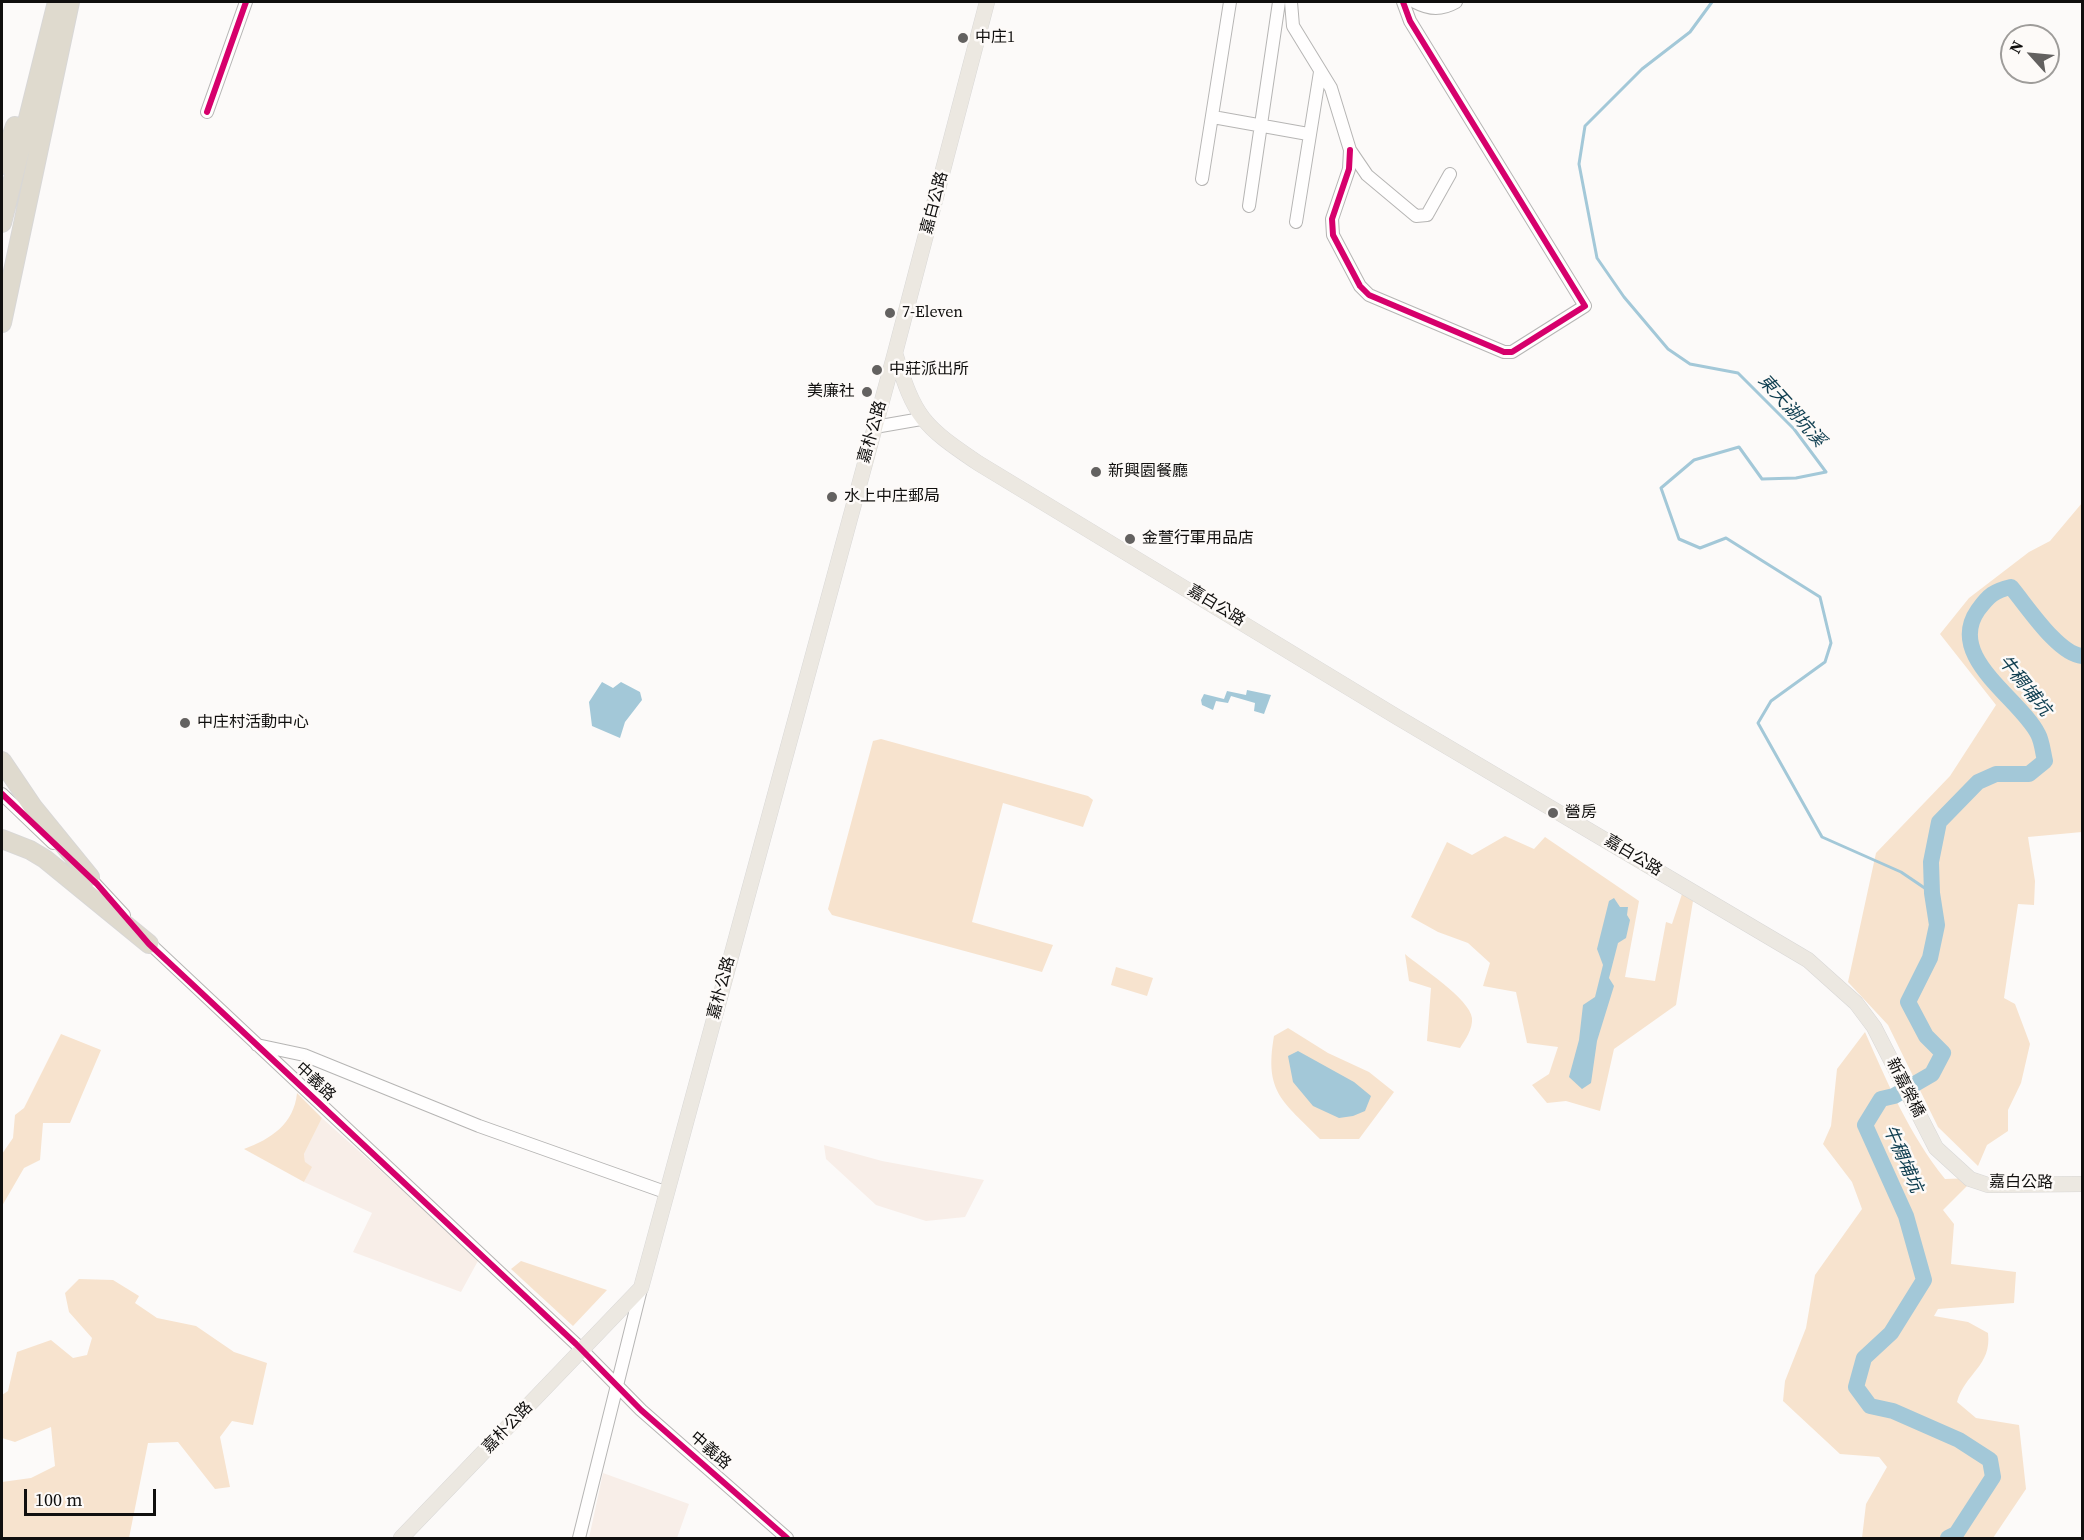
<!DOCTYPE html>
<meta charset="utf-8">
<style>
body{margin:0}
#map{position:relative;width:2084px;height:1540px;overflow:hidden;background:#fcfaf9;font-family:"Source Serif 4",serif}
canvas{display:block}
.frame{position:absolute;inset:0;border:3px solid #100f0e;pointer-events:none}
.north{position:absolute;left:2000px;top:24px;width:60px;height:60px;box-sizing:border-box;background:#fdfaf8;border:2px solid #9e9c9a;border-radius:50%;rotate:297deg;font-size:16px;font-weight:700;line-height:24px;text-align:center;color:#100f0e}
.north::after{content:'';display:block;margin:auto;width:21px;height:27px;background:#636160;clip-path:polygon(50% 0,100% 100%,50% 72%,0 100%)}
.scale{position:absolute;left:24px;top:1489px;width:132px;height:27px;box-sizing:border-box;border:3px solid #100f0e;border-top:0;padding-left:8px;font-size:18px;line-height:21px;white-space:nowrap;color:#100f0e;-webkit-text-stroke:4px #fdfaf8;paint-order:stroke}
</style>
<div id="map">
<canvas width="2084" height="1540"></canvas>
<div class="frame"></div>
<div class="north">N</div>
<div class="scale">100 m</div>
</div>
<script>
const g = document.querySelector('canvas').getContext('2d');
g.lineJoin = 'round';
function paint(path, color) {
  g.fillStyle = color;
  g.fill(path, 'evenodd');
}
function trace(path, color, width, dash) {
  g.strokeStyle = color;
  g.lineWidth = width;
  g.lineCap = dash ? 'butt' : 'round';
  g.setLineDash(dash || []);
  g.stroke(path);
}
function label(font, color, halo, rows, align = 'center') {
  g.font = font + ' "Source Serif 4","Noto Sans TC",serif';
  g.lineWidth = 5;
  g.setLineDash([]);
  g.textBaseline = 'middle';
  g.strokeStyle = halo;
  g.fillStyle = color;
  for (const [text, x, y, turn = 0] of rows) {
    g.save();
    g.translate(x, y);
    g.rotate((+turn || 0) * Math.PI / 180);
    g.textAlign = isNaN(turn) ? turn : align;
    if (halo) g.strokeText(text, 0, 0);
    g.fillText(text, 0, 0);
    g.restore();
  }
}
paint(new Path2D(`
 M322 1118 479 1259 461 1292 353 1252 372 1213 304 1182 311 1167 305 1163 304 1154Z
 M824 1145 882 1161 984 1180 965 1217 926 1221 876 1205 826 1159Z
 M603 1473 689 1504 677 1538H589Z`), '#f8eee8');
paint(new Path2D(`
 M2082 503V832L2028 837 2035 881 2034 905 2018 904 2004 998 2015 1004 2030 1044 2021 1083 2008 1110V1131L1987 1145 1978 1166 1938 1127 1888 1025 1848 982 1876 853 1950 776 1996 705 1940 634 1969 598 2029 552 2050 541Z
 M881 739 1088 796 1093 800 1083 827 1003 803 972 922 1053 945 1042 972 832 915 828 909 873 741Z
 M1505 836 1534 849 1545 837 1639 901 1625 977 1655 981 1666 922 1672 924 1682 894 1693 901 1676 1005 1614 1049 1600 1111 1566 1101 1547 1103 1532 1085 1549 1074 1558 1047 1527 1043 1516 992 1483 986 1490 963 1468 943 1438 932 1411 917 1447 842 1472 855Z
 M1405 954C1420 967 1470 999 1472 1018 1473 1029 1465 1040 1460 1048L1427 1041 1431 988 1409 981Z
 M1116 967 1153 978 1147 996 1111 985Z
 M1288 1028 1328 1053 1369 1072 1394 1092 1359 1139H1320C1283 1101 1264 1093 1274 1036Z
 M1865 1032C1888 1084 1909 1134 1945 1179L1975 1178 1943 1210 1954 1224 1951 1264 2016 1272 2014 1303 1938 1309 1934 1316 1968 1322 1988 1333C1992 1366 1965 1373 1957 1402L1976 1418 2019 1425 2026 1489 1993 1538H1862L1866 1504 1887 1467 1879 1457 1840 1454 1783 1401 1785 1381 1806 1328 1815 1275 1862 1209 1852 1182 1823 1144 1831 1126 1837 1069Z
 M61 1034 101 1050 70 1123H43L40 1160 24 1168 2 1206V1154L13 1138 15 1115 24 1108Z
 M297 1093 322 1118 304 1154 305 1162 312 1167 304 1182 244 1149C271 1139 294 1124 297 1093Z
 M521 1261 607 1290 573 1326 511 1269Z
 M79 1279 113 1280 139 1296 135 1303 157 1318 196 1326 234 1352 267 1363 253 1425 232 1421 220 1437 230 1487 215 1489 178 1442 148 1443 129 1538H2V1482L31 1478 55 1466 51 1427 15 1442 2 1438V1395L8 1391 17 1352 51 1340 73 1358 87 1355 92 1338 69 1312 65 1293Z`), '#f7e3ce');
paint(new Path2D(`
 M602 682 613 688 621 682 640 692 642 700 625 722 620 738 592 726 589 702Z
 M1247 690 1271 695 1264 714 1254 711 1255 703 1231 696 1228 703 1216 701 1213 710 1202 705 1201 700 1204 694 1224 699 1227 691 1246 695Z
 M1614 898 1620 907H1628L1627 915 1630 920 1626 938 1618 943 1609 978 1614 986 1597 1041 1591 1083 1582 1089 1569 1077 1579 1040 1583 1005 1595 997 1603 965 1597 949 1609 901Z
 M1298 1051 1354 1082 1371 1096 1365 1111 1353 1116 1339 1118 1313 1106 1293 1082 1288 1056Z`), '#a3c8d8');
trace(new Path2D(`
 M1712 2 1690 32 1642 69 1585 126 1579 164 1597 258 1624 297 1668 349 1690 364 1738 373 1794 429 1826 472 1796 478 1762 479 1739 447 1694 460 1661 488 1679 539 1700 548 1726 538 1820 597 1831 643 1825 662 1771 701 1758 723 1822 837 1901 872 1932 893`), '#a3c8d8', 3);
trace(new Path2D(`
 M1948 1538 1956 1534 1993 1477 1990 1460 1959 1440 1893 1411 1870 1406 1856 1387 1864 1358 1891 1333 1924 1280 1906 1216 1865 1125 1881 1099 1894 1096 1932 1074 1943 1053 1926 1036 1908 1002 1930 958 1937 925 1932 893 1931 862 1939 822 1978 782 1996 774H2029L2045 761C2043 753 2042 741 2038 734 2020 698 1945 657 1978 610 1989 595 1994 591 2011 587 2027 606 2058 654 2082 656`), '#a3c8d8', 16);
const minor = new Path2D(`
 M1291 2 1293 26 1331 88 1350 150 1367 175 1416 216 1427 215 1450 174
 M1415 2C1430 10 1442 10 1456 2
 M207 112 246 2
 M1213 117 1308 134
 M1350 150 1349 169 1332 219 1333 235 1360 286 1369 295 1504 352H1512L1585 306 1410 21 1403 2
 M1202 179 1230 2
 M1249 206 1279 2
 M1296 222 1320 72
 M875 427 921 419
 M2 794 53 843
 M85 873 124 915
 M146 940 576 1344 641 1410 787 1538
 M257 1045 304 1055 479 1126 665 1192
 M579 1538 641 1289`);
const major = new Path2D(`
 M987 2 895 353C915 418 922 425 978 463L1397 717 1808 960 1856 1003 1874 1027 1936 1148 1970 1179 1988 1185 2082 1184
 M401 1538 641 1288 895 353`);
const highway = new Path2D(`
 M2 165 15 126
 M2 223 57 2
 M2 323 70 2
 M2 761 33 807 90 877
 M2 839 30 850 45 859 149 944`);
trace(minor, '#b6b5b4', 14);
trace(major, '#d8d7d6', 16);
trace(highway, '#d8d7d6', 20);
trace(minor, '#fffefe', 12);
trace(major, '#ece8e1', 15);
trace(highway, '#dfdace', 18);
trace(new Path2D(`
 M207 112 246 2
 M1350 150 1349 169 1332 219 1333 235 1360 286 1369 295 1504 352H1512L1585 306 1410 21 1403 2
 M2 794 97 884 149 944 193 985 576 1344 641 1410 787 1538`), '#d6006c', 6);
for (const [x, y, r, color] of [
 [963,38,6,"#636160"],
 [890,313,6,"#636160"],
 [877,370,6,"#636160"],
 [867,392,6,"#636160"],
 [1096,472,6,"#636160"],
 [832,497,6,"#636160"],
 [1130,539,6,"#636160"],
 [185,723,6,"#636160"],
 [1553,813,6,"#636160"]
]) {
  const dot = new Path2D();
  dot.arc(x, y, r, 0, 2 * Math.PI);
  g.fillStyle = color;
  g.fill(dot);
  trace(dot, '#fdfaf8', 2);
}
label('16px', '#100f0e', '#fdfaf8', [
 ["中庄1",975,38],
 ["7-Eleven",902,313],
 ["中莊派出所",889,370],
 ["美廉社",855,392,"right"],
 ["新興園餐廳",1108,472],
 ["水上中庄郵局",844,497],
 ["金萱行軍用品店",1142,539],
 ["中庄村活動中心",197,723],
 ["營房",1565,813]
], 'left');
label('16px', '#100f0e', '#fdfaf8', [
 ["嘉白公路",935,203,-75],
 ["嘉朴公路",873,432,-74],
 ["嘉白公路",1216,606,31],
 ["嘉白公路",1633,856,31],
 ["嘉朴公路",722,988,-75],
 ["中義路",315,1082,43],
 ["新嘉榮橋",1905,1088,63],
 ["嘉白公路",2021,1183,1],
 ["嘉朴公路",508,1428,-46],
 ["中義路",710,1451,41]
]);
label('italic 18px', '#0e3d4f', '#fdfaf8', [
 ["東天湖坑溪",1791,411,48],
 ["牛稠埔坑",2024,686,51],
 ["牛稠埔坑",1902,1159,66]
]);
</script>
